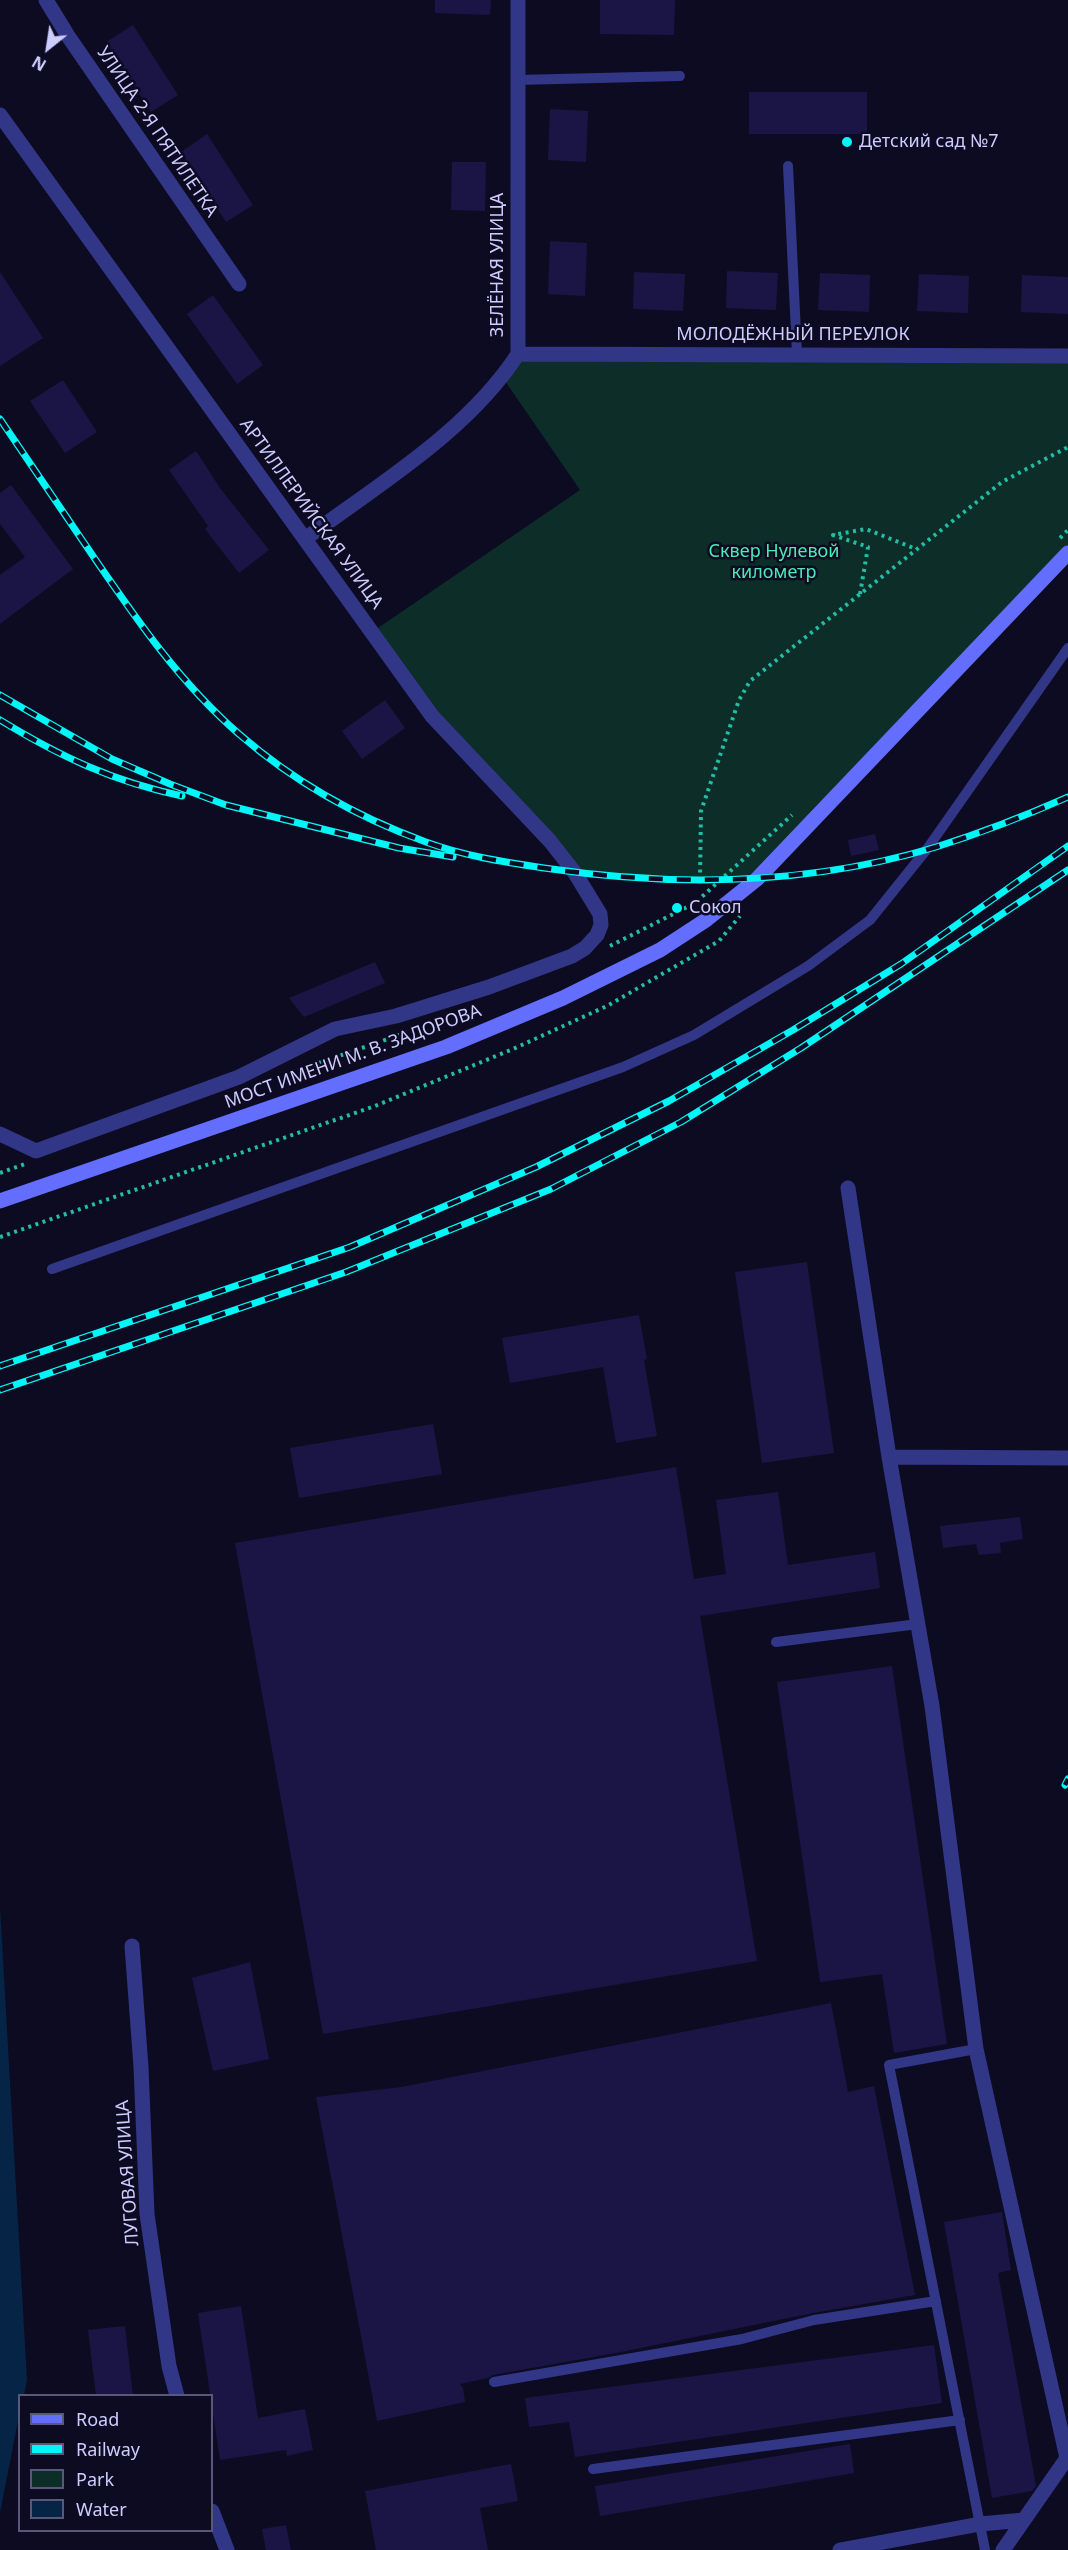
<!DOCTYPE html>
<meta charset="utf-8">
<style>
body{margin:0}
#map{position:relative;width:1068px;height:2550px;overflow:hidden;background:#0d0b22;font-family:"Noto Sans",sans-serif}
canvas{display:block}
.legend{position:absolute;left:18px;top:2394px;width:195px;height:138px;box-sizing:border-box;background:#0d0b22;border:2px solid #5a587a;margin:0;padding:8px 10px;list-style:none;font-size:18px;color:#cdccff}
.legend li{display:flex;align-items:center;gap:12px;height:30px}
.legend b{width:30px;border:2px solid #5a587a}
.north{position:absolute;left:18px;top:18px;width:60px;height:60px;-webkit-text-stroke:4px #0d0b22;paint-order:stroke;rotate:210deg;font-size:16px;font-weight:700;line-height:24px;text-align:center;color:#cdccff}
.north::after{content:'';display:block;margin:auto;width:21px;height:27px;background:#cdccff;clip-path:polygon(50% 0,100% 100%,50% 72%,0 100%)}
</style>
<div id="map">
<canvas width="1068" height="2550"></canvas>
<ul class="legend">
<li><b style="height:8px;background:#636eff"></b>Road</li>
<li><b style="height:8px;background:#00f6f7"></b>Railway</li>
<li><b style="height:16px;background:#0d2d29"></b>Park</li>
<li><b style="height:16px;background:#062446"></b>Water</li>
</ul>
<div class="north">N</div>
</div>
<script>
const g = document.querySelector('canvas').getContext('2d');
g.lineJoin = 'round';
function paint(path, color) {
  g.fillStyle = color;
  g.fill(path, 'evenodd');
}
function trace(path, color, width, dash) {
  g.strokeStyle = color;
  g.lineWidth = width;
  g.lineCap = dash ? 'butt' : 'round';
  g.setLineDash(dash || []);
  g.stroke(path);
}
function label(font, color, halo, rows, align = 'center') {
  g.font = font + ' "Noto Sans",sans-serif';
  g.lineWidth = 5;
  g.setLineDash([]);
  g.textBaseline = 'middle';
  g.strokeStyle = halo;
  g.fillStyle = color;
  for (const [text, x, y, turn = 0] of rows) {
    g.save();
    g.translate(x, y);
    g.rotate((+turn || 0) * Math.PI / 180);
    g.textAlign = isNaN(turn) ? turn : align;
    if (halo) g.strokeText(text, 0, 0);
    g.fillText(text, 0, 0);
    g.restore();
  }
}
paint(new Path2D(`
 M518 354 1068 356V553L757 879 662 880 575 873 432 716 372 632 580 490 503 378Z`), '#0d2d29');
paint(new Path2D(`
 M0 1907 27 2380 24 2395 20 2396 19 2416 0 2513Z`), '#062446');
paint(new Path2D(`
 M435 0H491L490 15 435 13Z
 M600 0H675L674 35 600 34Z
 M133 25 178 95 151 112 106 42Z
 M749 92H867V134H749Z
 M550 109 588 111 586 162 548 160Z
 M207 134 253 205 226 222 181 152Z
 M452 162H486L485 211 451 210Z
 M550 241 587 243 585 296 548 294Z
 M727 271 778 273 776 310 726 308Z
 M0 272 43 338 0 366Z
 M634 272 685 274 683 311 633 309Z
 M820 273 870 275 869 312 818 310Z
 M919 274 969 276 968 313 917 311Z
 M1022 275 1068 277V314L1021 312Z
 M213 295 263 365 237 384 187 314Z
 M63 380 97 432 65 453 30 401Z
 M196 451 220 488 269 550 239 573 205 529 208 526 169 470Z
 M11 485 73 569 0 624V575L25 557 0 524V493Z
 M385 700 405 728 362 759 342 731Z
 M875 834 879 850 851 856 848 840Z
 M375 962 385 983 304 1017 289 998Z
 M807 1262 834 1453 762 1463 735 1272Z
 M639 1315 647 1359 644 1360 657 1436 616 1443 603 1367 510 1383 502 1338Z
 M433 1424 442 1474 299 1498 290 1448Z
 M676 1467 694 1579 726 1574 716 1500 778 1492 788 1565 875 1552 880 1588 700 1616 757 1961 323 2034 235 1543Z
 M1020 1517 1023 1539 1000 1543 1001 1553 979 1555 976 1544 943 1548 940 1526Z
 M892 1666 947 2044 894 2053 882 1974 820 1982 777 1682Z
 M250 1962 269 2059 213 2071 192 1978Z
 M831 2003 848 2092 874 2086 915 2295 813 2313 616 2353 493 2375 488 2378 460 2384 463 2388 465 2402 377 2421 316 2097 401 2087Z
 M1002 2212 1011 2270 998 2273 1036 2486 1032 2491 992 2498 944 2222Z
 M241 2306 258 2418 305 2409 313 2450 287 2456 286 2450 220 2460 198 2313Z
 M125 2326 133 2396H96L88 2330Z
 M934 2345 942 2403 575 2457 569 2422 529 2427 525 2398Z
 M850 2444 854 2473 600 2516 595 2486Z
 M511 2464 518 2501 480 2508 488 2550H376L365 2491Z
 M286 2525 291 2550H266L262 2529Z`), '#1a1545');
trace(new Path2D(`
 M1060 538 1068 530
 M860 594 868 547 833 535 866 529 916 549
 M700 880 701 811 739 700 750 681 1002 482 1068 447
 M610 946 695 903 792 815
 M284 1075 411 1031
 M0 1173 25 1164
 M0 1237 375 1106 513 1049 607 1006 719 941 740 916`), '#21bea5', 4, [3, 4.5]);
trace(new Path2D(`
 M517 80 680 76
 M788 166 797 354
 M52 1269 623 1067 694 1035 808 966 870 920 927 849 1068 648
 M776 1642 918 1624
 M976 2049 889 2065 985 2550
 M494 2382 742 2339 814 2320 936 2301
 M593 2469 960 2420`), '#313686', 10);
trace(new Path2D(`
 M46 0 68 36 239 284
 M0 115 432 716 550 841 575 873 600 914 601 925 597 935 585 948 572 956 489 987 396 1016 335 1029 239 1077 36 1151 0 1134
 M518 354 1068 356
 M305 539C379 484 467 432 518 354V0
 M848 1188 889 1457 932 1706 976 2049 1067 2458 1003 2550
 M889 1457 1068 1458
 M132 1946 141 2067 147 2214 169 2366 177 2396
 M212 2511 227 2550
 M840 2550 980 2524 1024 2520`), '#313686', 15);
trace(new Path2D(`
 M0 1201 446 1047 563 998 660 950 706 920 757 879 1068 553`), '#636eff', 15);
const rail = new Path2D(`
 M0 419C31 465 62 510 93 556 137 620 180 683 239 734 293 781 357 817 426 842 464 856 504 862 544 868 674 887 810 885 936 847 981 833 1025 816 1068 797
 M0 695 112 759 170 784 226 805 399 848 453 857
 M0 720C61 757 112 781 182 796
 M0 1366 350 1247 536 1167 669 1101 793 1030 901 964 1068 846
 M0 1390 346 1272 551 1189 681 1122 801 1048 1068 870
 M1065 1785 1068 1779`);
trace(rail, '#00f6f7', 7);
trace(rail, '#0d0b22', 4.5, [14]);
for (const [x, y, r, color] of [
 [847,142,6,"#00f6f7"],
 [677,908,6,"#00f6f7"]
]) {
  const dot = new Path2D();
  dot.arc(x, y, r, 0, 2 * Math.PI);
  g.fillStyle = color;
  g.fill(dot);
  trace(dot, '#0d0b22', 2);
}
label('18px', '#cdccff', '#0d0b22', [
 ["УЛИЦА 2-Я ПЯТИЛЕТКА",157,132,56],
 ["ЗЕЛЁНАЯ УЛИЦА",498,265,-90],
 ["МОЛОДЁЖНЫЙ ПЕРЕУЛОК",793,335],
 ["АРТИЛЛЕРИЙСКАЯ УЛИЦА",311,514,54],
 ["МОСТ ИМЕНИ М. В. ЗАДОРОВА",353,1057,-20],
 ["ЛУГОВАЯ УЛИЦА",128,2173,-94]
]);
label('18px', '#cdccff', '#0d0b22', [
 ["Детский сад №7",859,142],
 ["Сокол",689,908]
], 'left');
label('18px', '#4cebb4', '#0d0b22', [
 ["Сквер Нулевой",774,552],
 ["километр",774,573]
]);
</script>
